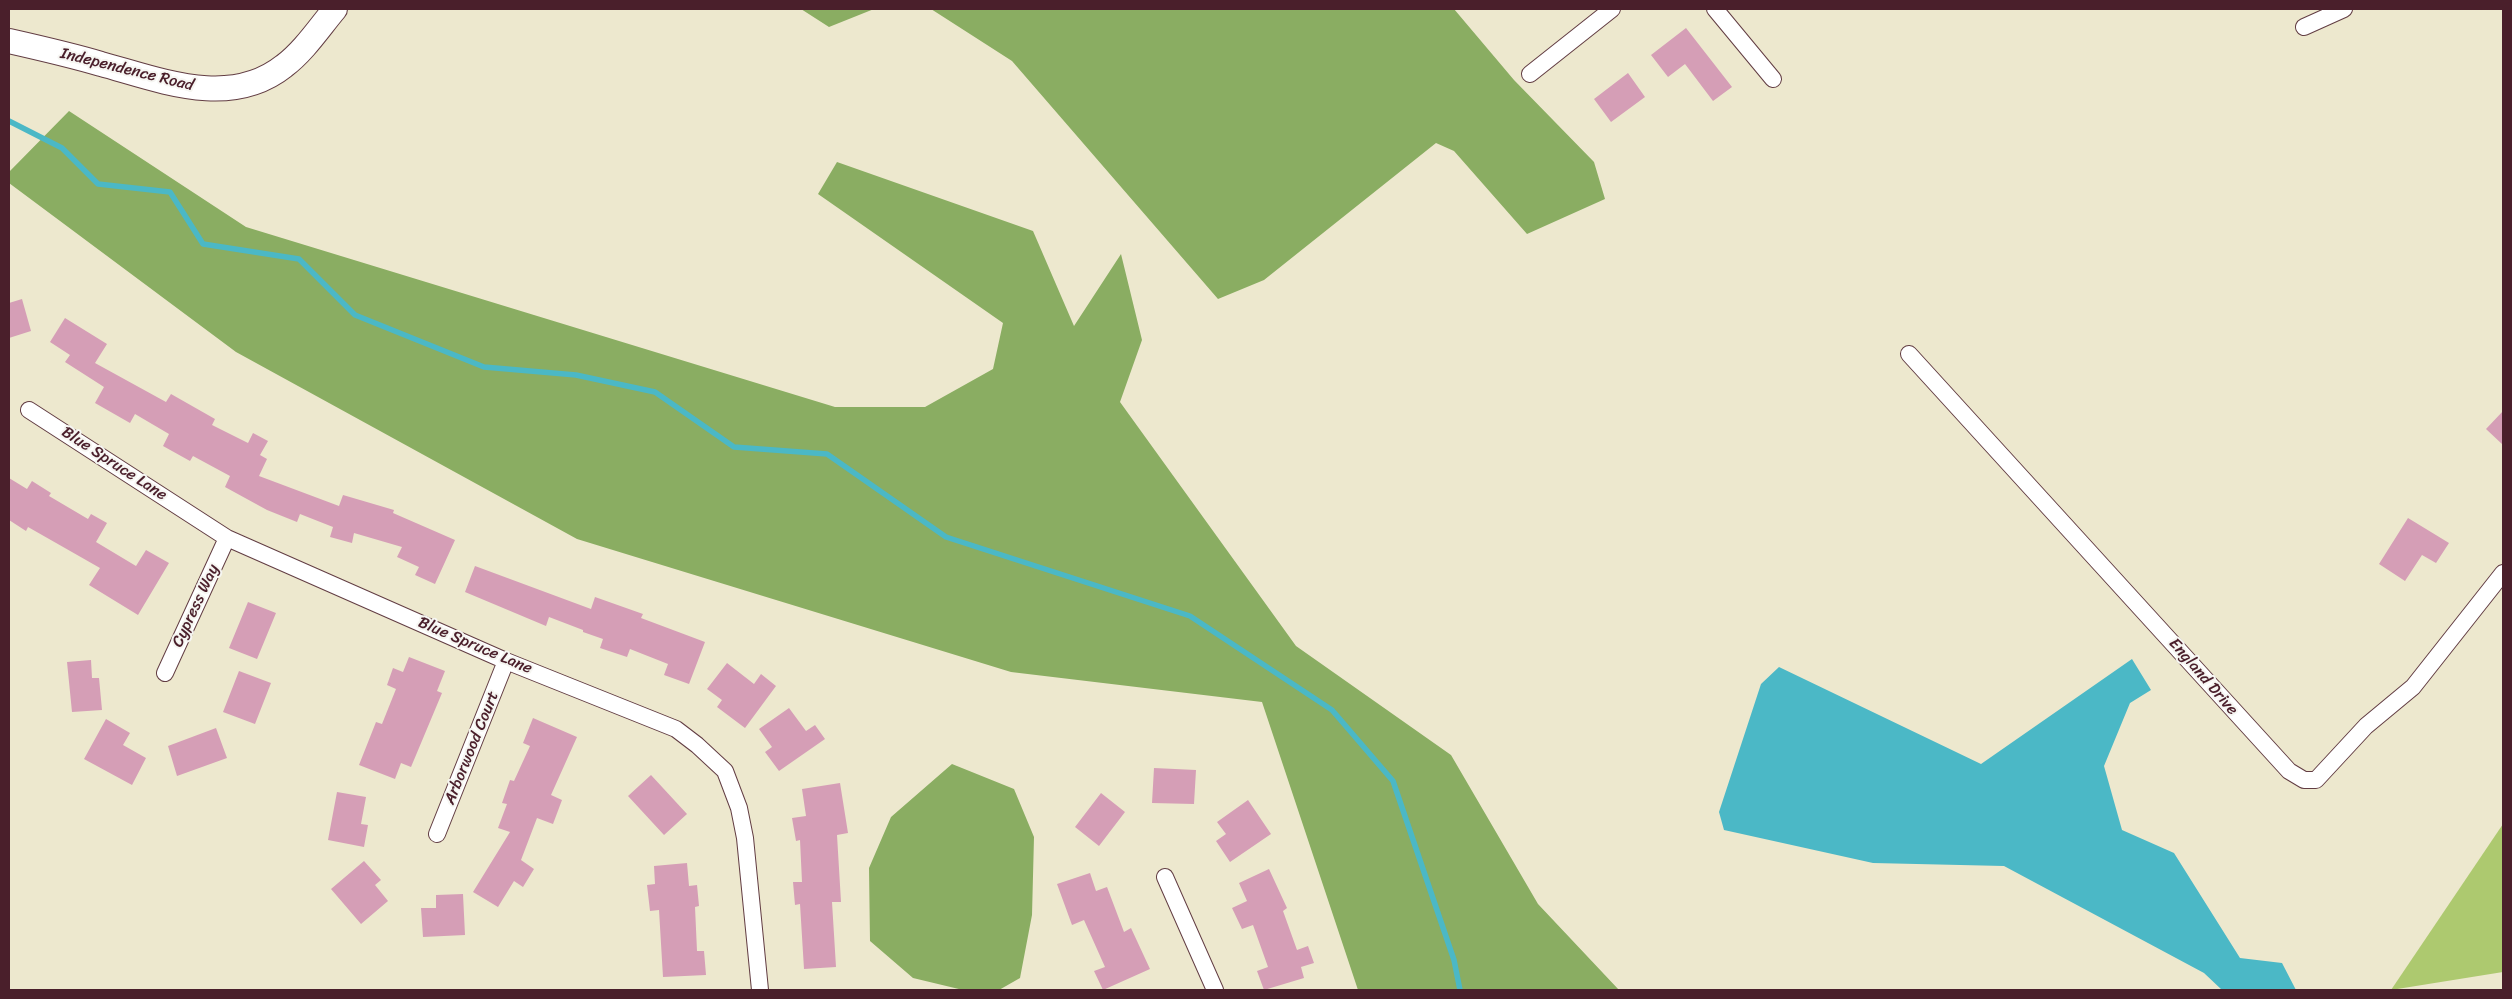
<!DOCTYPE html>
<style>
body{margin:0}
#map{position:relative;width:2512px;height:999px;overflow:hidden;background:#ede8ce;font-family:Sriracha,sans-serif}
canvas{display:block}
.frame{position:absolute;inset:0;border:10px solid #4a1f2b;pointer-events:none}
</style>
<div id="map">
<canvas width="2512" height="999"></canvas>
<div class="frame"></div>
</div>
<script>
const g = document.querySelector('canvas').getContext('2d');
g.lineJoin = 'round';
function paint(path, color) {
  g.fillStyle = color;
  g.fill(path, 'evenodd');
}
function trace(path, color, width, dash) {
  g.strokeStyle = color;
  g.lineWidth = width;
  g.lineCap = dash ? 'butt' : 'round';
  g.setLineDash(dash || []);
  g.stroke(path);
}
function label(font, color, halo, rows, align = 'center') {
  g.font = font + ' Sriracha,sans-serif';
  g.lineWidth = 4;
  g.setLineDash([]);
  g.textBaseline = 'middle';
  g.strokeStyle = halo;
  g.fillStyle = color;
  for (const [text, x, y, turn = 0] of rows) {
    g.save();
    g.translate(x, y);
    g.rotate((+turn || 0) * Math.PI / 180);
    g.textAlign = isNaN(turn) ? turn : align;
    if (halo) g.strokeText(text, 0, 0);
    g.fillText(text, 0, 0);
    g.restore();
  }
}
paint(new Path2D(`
 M2503 824V972L2391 990Z`), '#adc96f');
paint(new Path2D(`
 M801 9H874L829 27Z
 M931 9H1454L1514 80 1594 162 1605 199 1527 234 1454 151 1436 143 1264 280 1218 299 1012 61Z
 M69 111 246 227 835 407H925L993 369 1003 323 818 194 837 162 1033 231 1074 326 1121 254 1142 340 1120 402 1296 646 1451 755 1538 904 1619 990H1358L1262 702 1011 672 577 539 236 352 9 183V172Z
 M952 764 1014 789 1034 837 1032 915 1020 978 999 990H963L913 978 870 941 869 868 891 817Z`), '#8aad62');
paint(new Path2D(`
 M2132 659 2151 690 2130 703 2104 766 2122 830 2174 853 2240 958 2282 963 2296 990H2222L2204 973 2004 866 1873 863 1724 830 1719 812 1761 684 1779 667 1981 764Z`), '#4bb8c6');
trace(new Path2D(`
 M9 121 62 148 98 184 170 192 203 244 299 259 355 315 484 367 576 375 655 392 734 447 827 454 946 537 1190 616 1332 710 1393 781 1454 960 1460 990`), '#4bb8c6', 5.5);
paint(new Path2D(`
 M1686 28 1732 87 1713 101 1685 64 1668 77 1651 55Z
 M1628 73 1645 97 1611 122 1594 99Z
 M22 299 31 331 9 338V303Z
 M65 318 107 344 95 363 166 402 171 394 215 419 212 425 248 443 253 433 268 441 260 455 267 459 259 476 339 506 343 495 394 510 393 513 455 540 435 584 415 575 419 567 397 557 402 547 354 533 352 543 330 537 333 527 300 514 297 522 267 510 225 487 230 476 193 456 190 461 163 446 169 434 135 414 130 423 95 403 104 387 65 362 70 355 50 342Z
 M2503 411V445L2486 429Z
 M9 478 27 489 32 481 51 493 49 496 88 519 91 514 107 523 96 542 136 566 146 550 169 563 138 615 89 585 100 568 28 527 26 531 9 520Z
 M2408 518 2449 543 2436 563 2422 555 2405 581 2379 564Z
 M475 566 591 609 595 597 643 614 641 618 705 642 689 684 664 675 668 664 630 649 627 657 600 648 603 639 583 632V630L549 617 546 626 465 592Z
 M248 602 276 613 257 659 229 648Z
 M409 657 445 671 437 691 442 693 411 767 401 763 395 779 359 765 376 722 382 724 396 689 387 685 393 668 403 672Z
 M91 660 92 678H99L102 710 72 712 67 662Z
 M727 663 754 684 761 674 776 686 745 728 717 707 722 700 707 689Z
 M239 671 271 683 255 724 223 712Z
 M789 708 806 731 815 725 825 739 779 771 765 752 772 747 759 729Z
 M533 718 577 737 551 795 562 800 553 824 537 818 521 860 534 869 523 887 514 881 498 907 473 892 510 832 498 828 507 804 502 803 510 780 514 781 530 746 523 743Z
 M106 719 130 733 123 745 146 758 132 785 84 759Z
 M216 728 227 758 177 776 168 746Z
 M1154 768 1196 770 1194 804 1152 803Z
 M651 775 687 814 664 835 628 796Z
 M840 783 848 833 837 835 841 902H832L836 967 804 969 800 904 795 905 793 882H802L800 840 796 841 792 818 806 816 802 789Z
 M337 792 366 797 361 824 368 825 364 847 328 840Z
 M1101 793 1125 812 1099 846 1075 827Z
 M1248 800 1271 834 1230 862 1216 841 1226 834 1217 822Z
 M364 861 381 880 375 885 388 901 361 924 331 889Z
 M687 863 689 886 697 885 699 906 695 907 697 951H704L706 975 663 977 659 910 650 911 647 885 655 884 654 866Z
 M1269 869 1287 908 1283 911 1297 950 1308 946 1314 963 1301 967 1304 978 1264 990 1257 971 1268 967 1253 925 1242 929 1232 908 1247 901 1239 883Z
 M1090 873 1096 891 1107 887 1124 932 1131 928 1150 969 1103 990 1094 971 1105 967 1084 920 1072 925 1057 884Z
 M463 894 465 935 423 937 421 908H436V895Z`), '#d59eb6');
const street = new Path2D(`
 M1715 9 1773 79
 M2304 27 2344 9
 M1530 74 1612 9
 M1909 354 2289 771 2304 780H2316L2366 726 2413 687 2503 573
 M29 410 227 538 506 661 676 729 697 745 725 771 739 808 745 838 760 990
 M165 673 227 538
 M437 834 506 661
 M1165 877 1215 990`);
const secondary = new Path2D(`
 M9 41C40 48 71 55 101 64 160 80 230 109 284 66 304 51 319 28 335 9`);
trace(street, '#623d43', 18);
trace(secondary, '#623d43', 26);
trace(street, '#fff', 16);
trace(secondary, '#fff', 24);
label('16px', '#4a1f2b', '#f6f6f2', [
 ["Independence Road",127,70,14],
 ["Blue Spruce Lane",114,464,33],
 ["Cypress Way",196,606,-65],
 ["Blue Spruce Lane",475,646,23],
 ["England Drive",2203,677,49],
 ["Arborwood Court",472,748,-68]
]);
</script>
